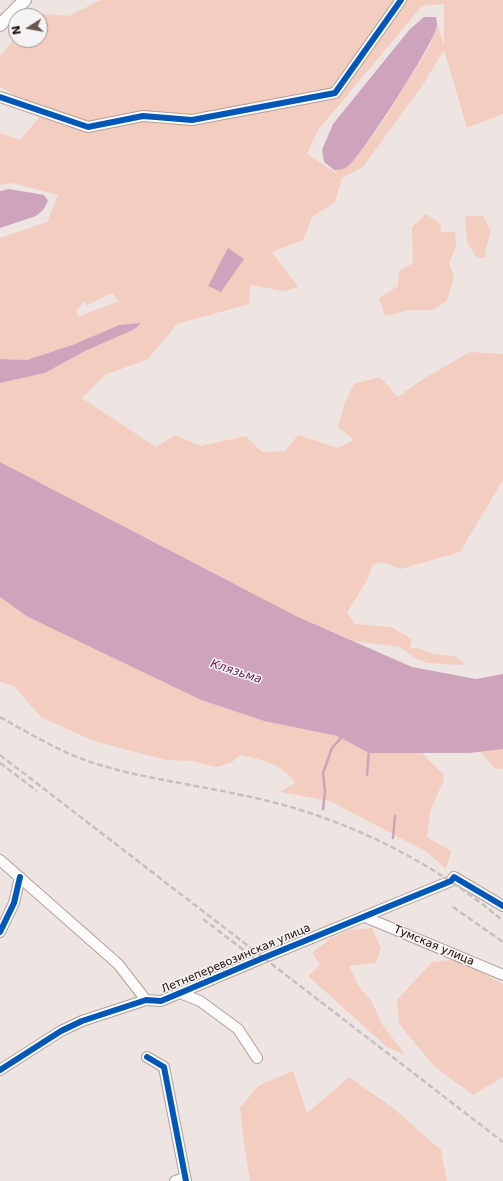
<!DOCTYPE html>
<meta charset="utf-8">
<style>
body{margin:0}
#map{position:relative;width:503px;height:1181px;overflow:hidden;background:#eee5e2;font-family:"DejaVu Sans",sans-serif}
canvas{display:block}
.north{position:absolute;left:8px;top:8px;width:40px;height:40px;box-sizing:border-box;background:#f4f4f4;border:1px solid #a09693;border-radius:50%;rotate:259deg;font-size:11px;font-weight:700;line-height:16px;text-align:center;color:#230801}
.north::after{content:'';display:block;margin:auto;width:14px;height:18px;background:#6a5550;clip-path:polygon(50% 0,100% 100%,50% 72%,0 100%)}
</style>
<div id="map">
<canvas width="503" height="1181"></canvas>
<div class="north">N</div>
</div>
<script>
const g = document.querySelector('canvas').getContext('2d');
g.lineJoin = 'round';
function paint(path, color) {
  g.fillStyle = color;
  g.fill(path, 'evenodd');
}
function trace(path, color, width, dash) {
  g.strokeStyle = color;
  g.lineWidth = width;
  g.lineCap = dash ? 'butt' : 'round';
  g.setLineDash(dash || []);
  g.stroke(path);
}
function label(font, color, halo, rows, align = 'center') {
  g.font = font + ' "DejaVu Sans",sans-serif';
  g.lineWidth = 3;
  g.setLineDash([]);
  g.textBaseline = 'middle';
  g.strokeStyle = halo;
  g.fillStyle = color;
  for (const [text, x, y, turn = 0] of rows) {
    g.save();
    g.translate(x, y);
    g.rotate((+turn || 0) * Math.PI / 180);
    g.textAlign = isNaN(turn) ? turn : align;
    if (halo) g.strokeText(text, 0, 0);
    g.fillText(text, 0, 0);
    g.restore();
  }
}
paint(new Path2D(`
 M101 0H503V114L467 128 444 50 424 83 363 167 342 178 335 202 312 217 303 240 272 252 298 287 284 291 250 285 249 304 177 324 148 359 105 375 82 398 156 447 175 435 200 446 246 436 262 452 285 451 298 435 338 448 354 440 338 427 344 405 354 384 380 377 398 397 423 379 470 352 503 354V480L460 552 401 569 382 562 373 564 367 580 347 613 355 624 391 627 412 639 410 648H417L434 654 454 656 459 659 464 663 462 665 427 663 417 659 400 647 354 641 296 616 0 462V383L45 373 83 352 135 329 141 324 119 325 75 344 27 360 0 359V238L47 222 58 195 12 183 0 185V133L20 140 44 112 0 87V56L16 37V40H40V16H33L35 13 69 16ZM444 4V47L438 26 427 51 378 129 347 168 334 170 339 175 307 154 318 130 422 6ZM112 293 119 301 78 317 76 311 85 301 87 305Z
 M426 214 441 224 440 232H455L456 246 449 263 454 277 447 301 432 310H409L385 316 379 298 398 286 399 271 413 263 412 227Z
 M465 216H483L491 231 486 249 485 258H477L467 242Z
 M0 597 28 617 201 700 264 721 337 736 369 753H422L444 775 443 782 430 811 427 837 451 851 446 869 427 852 330 801 280 792 295 783C283 764 260 759 240 755L232 762 217 767 191 761 166 760 94 741 41 717 14 686 0 682Z
 M503 749V769L494 768 480 751Z
 M372 928 381 948 376 963 349 966 358 985 372 1002 382 1024 405 1055 387 1047 308 976 320 965 312 953 331 938 349 930Z
 M458 959 503 984V1077L473 1095 435 1067 399 1024 397 1000 432 962Z
 M293 1071 307 1113 349 1077 393 1108 441 1150 447 1181H250L243 1137 240 1107 260 1085Z`), '#f3cdbf');
paint(new Path2D(`
 M424 17H436C436 20 438 24 437 26 436 40 358 162 346 168 343 169 338 170 334 170L324 162 322 150 333 124 410 29Z
 M9 189 44 195 48 201 43 210 36 216 0 228V191Z
 M228 248 244 259 221 292 208 286Z
 M141 323 135 329 83 352 45 373 0 383V359L27 360 75 344 119 325Z
 M0 462 296 616 412 667 476 679 503 674V749L469 753H369L337 736 264 721 201 700 28 617 0 597Z`), '#cea4bc');
trace(new Path2D(`
 M367 775 369 749
 M323 809 325 792 323 773 332 748 341 738 339 735
 M393 838 395 816`), '#cea4bc', 2.5);
const minor = new Path2D(`
 M0 97 88 127 143 116 192 120 335 93 401 0
 M0 860 118 964 146 1000
 M365 917 503 975
 M0 932 14 903 20 877
 M180 993 200 1001 238 1029 257 1058
 M147 1057 164 1067 186 1181
 M0 1070 61 1031 82 1021 146 1000 161 1001 263 958 451 881 454 877 503 906
 M175 1181 185 1178`);
const major = new Path2D(`
 M0 25 25 0`);
trace(minor, '#b0a099', 12);
trace(major, '#b0a099', 14);
trace(minor, '#fcfbfb', 10);
trace(major, '#fcfbfb', 12);
trace(new Path2D(`
 M0 717C23 730 47 744 72 755 91 763 113 769 134 774 181 784 229 791 276 803 357 824 439 866 503 921
 M0 755 503 1142
 M0 763 37 791
 M453 907 503 942
 M203 919 254 958`), '#c4c0bf', 2.5, [6, 3]);
trace(new Path2D(`
 M0 97 88 127 143 116 192 120 335 93 401 0
 M0 932 14 903 20 877
 M147 1057 164 1067 186 1181
 M0 1070 61 1031 82 1021 146 1000 161 1001 263 958 451 881 454 877 503 906`), '#0057b8', 6);
label('11px', '#230801', '#f4f4f4', [
 ["Тумская улица",434,946,23],
 ["Летнеперевозинская улица",236,959,-23]
]);
label('italic 12px', '#6b2856', '#f4f4f4', [
 ["Клязьма",236,672,18]
]);
</script>
